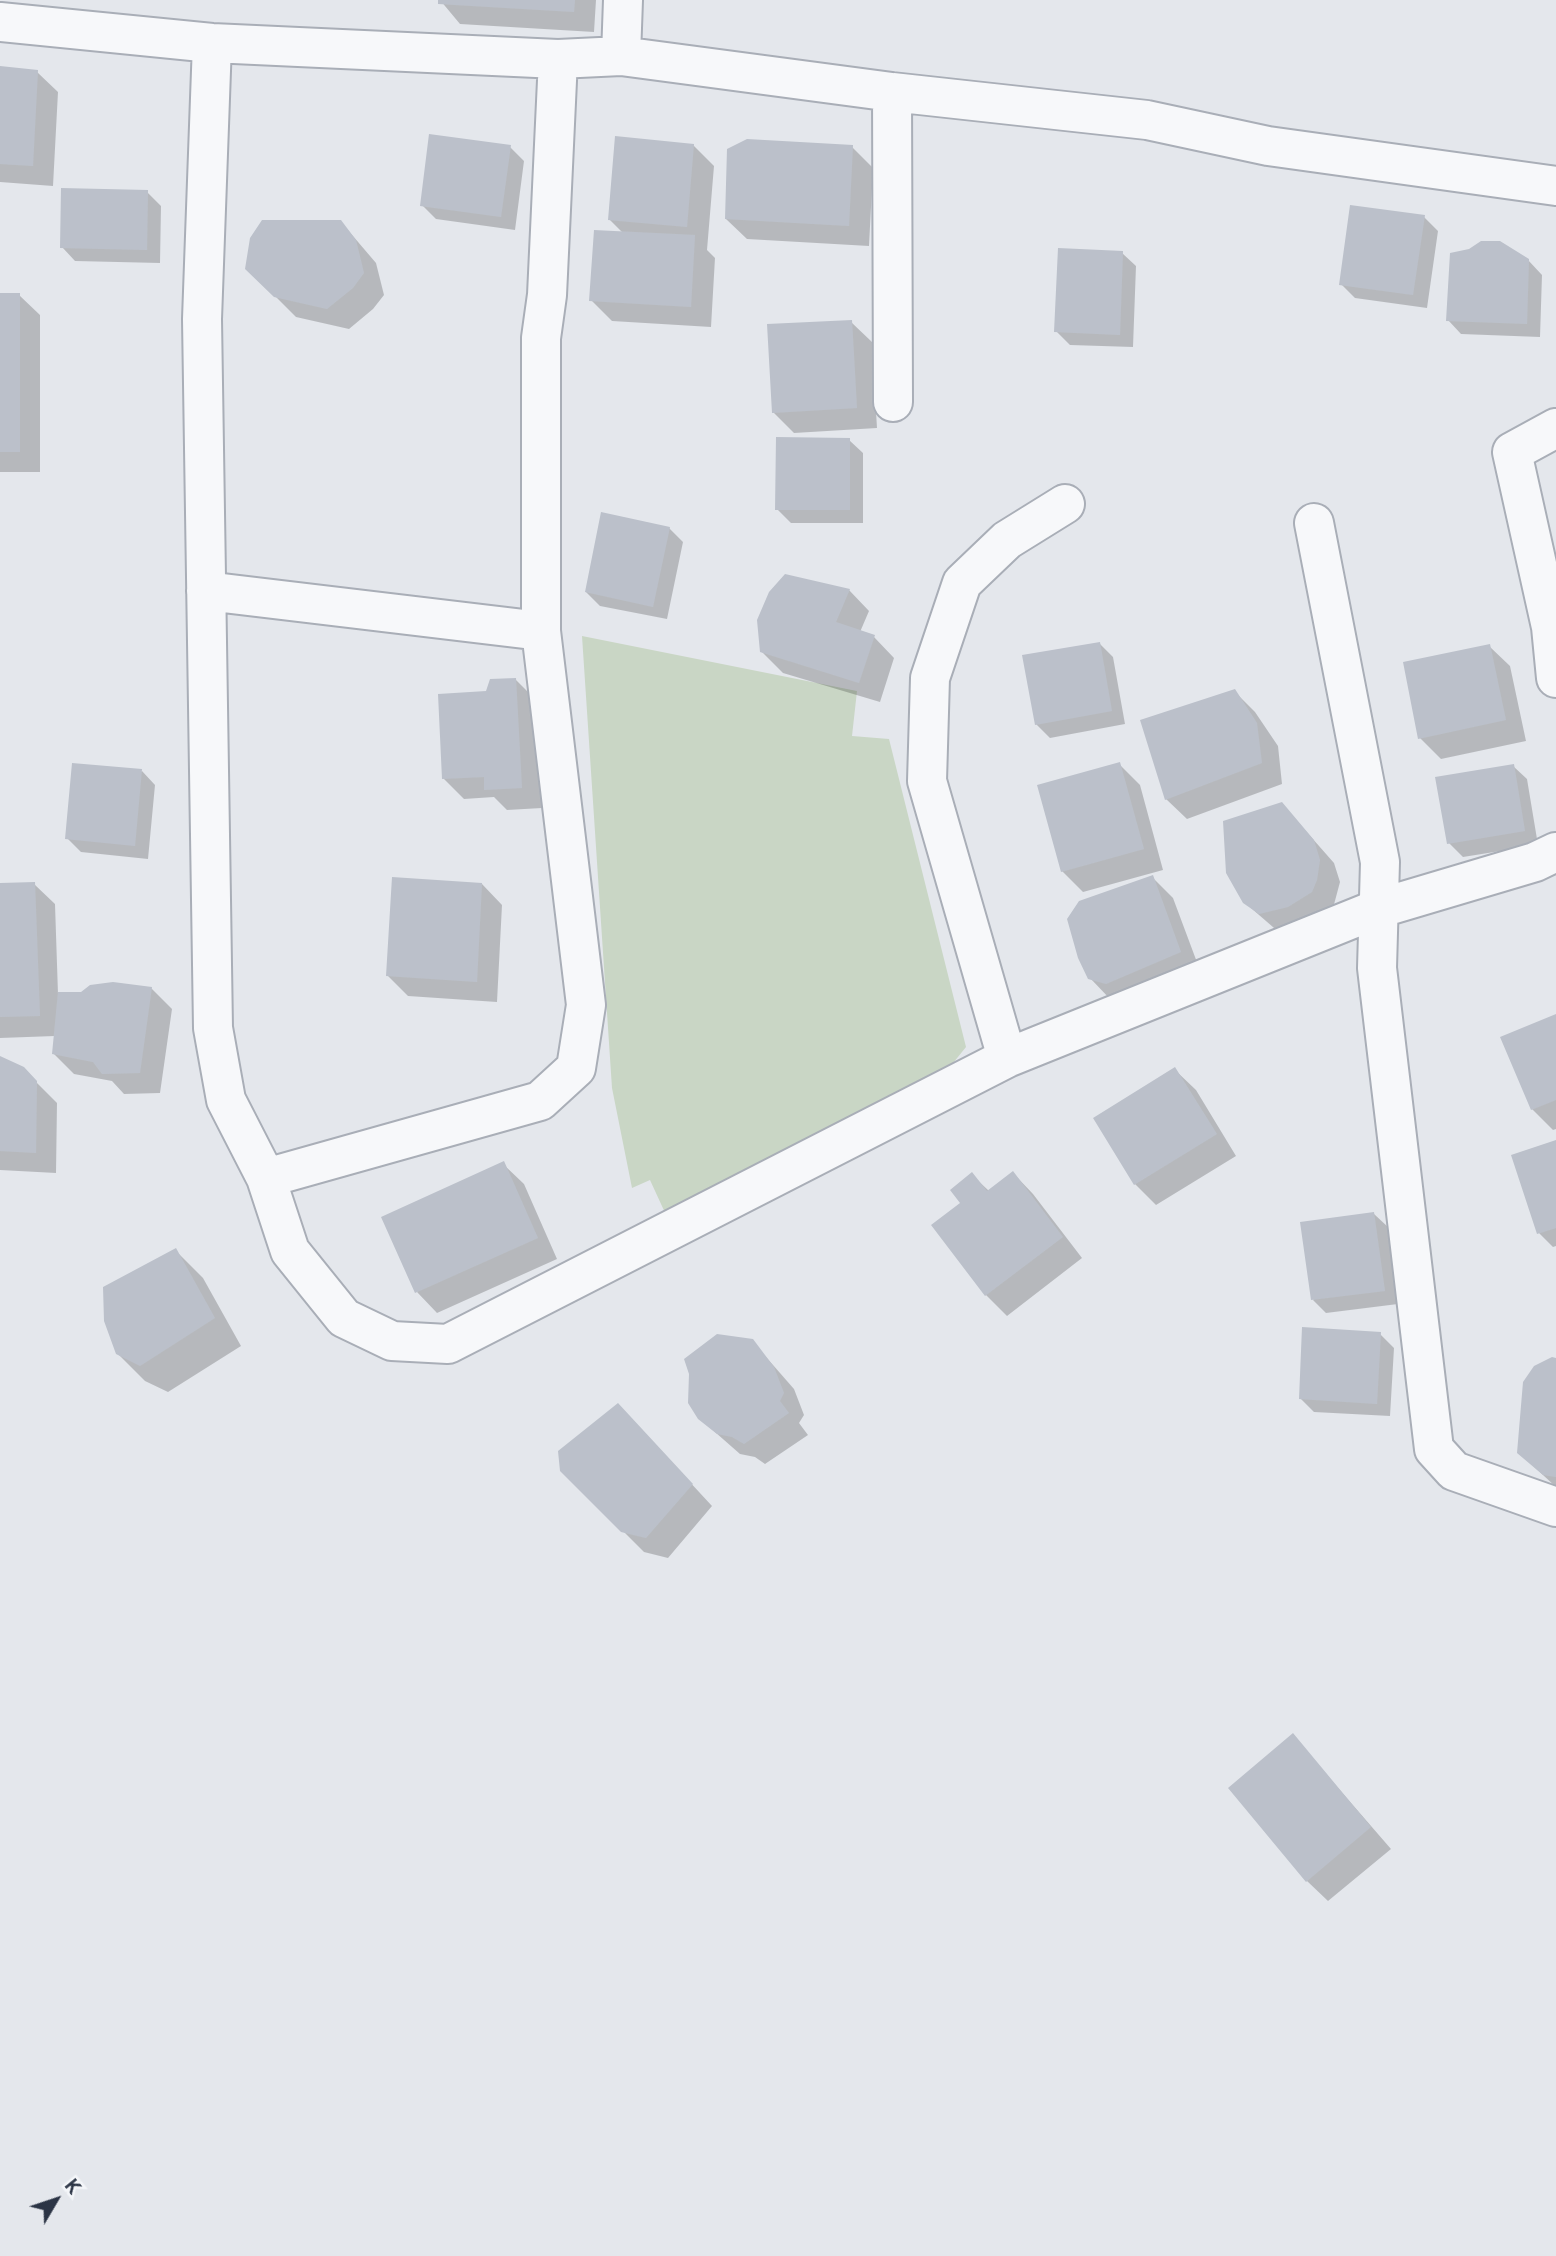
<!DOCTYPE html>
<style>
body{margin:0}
#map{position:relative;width:1556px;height:2256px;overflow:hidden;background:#e4e7ec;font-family:Figtree,sans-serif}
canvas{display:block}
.north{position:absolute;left:21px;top:2165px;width:70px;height:70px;-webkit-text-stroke:5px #f4f6f9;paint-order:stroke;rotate:51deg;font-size:19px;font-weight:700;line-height:28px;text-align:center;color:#2b3445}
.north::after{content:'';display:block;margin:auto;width:24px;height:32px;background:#2b3445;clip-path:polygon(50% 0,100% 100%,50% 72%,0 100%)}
</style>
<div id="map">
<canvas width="1556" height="2256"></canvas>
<div class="north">K</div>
</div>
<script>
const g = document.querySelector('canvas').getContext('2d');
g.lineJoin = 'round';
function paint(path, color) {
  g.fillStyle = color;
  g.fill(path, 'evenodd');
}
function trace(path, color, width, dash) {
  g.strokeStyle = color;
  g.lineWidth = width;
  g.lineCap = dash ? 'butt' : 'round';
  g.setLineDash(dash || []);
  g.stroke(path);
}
paint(new Path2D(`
 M582 636 857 691 852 736 889 739 966 1047 945 1073 667 1217 650 1180 632 1188 612 1088Z`), '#c9d6c5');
paint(new Path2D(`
 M440 0H596L594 32 460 24Z
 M0 67 37 72 58 92 53 186 0 182Z
 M693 145 714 166 707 250 715 258 711 327 612 321 591 300 623 233 609 219Z
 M510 147 524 161 515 230 436 219 422 205Z
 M852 147 873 168 869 246 747 239 726 219Z
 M147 192 161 206 160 263 75 261 62 247Z
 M1424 217 1438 231 1427 308 1355 298 1341 284Z
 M341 222 376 263 384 295 373 309 349 329 296 317 247 268Z
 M1122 253 1136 266 1133 347 1070 345 1056 331Z
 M1528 260 1542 275 1540 337 1461 334 1448 320Z
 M0 295H19L40 315V472H0Z
 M851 322 872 342 877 428 794 433 773 412Z
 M849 440 863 453V523H791L777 509Z
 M669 528 683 542 667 619 600 606 586 592Z
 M849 590 869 611 860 632 874 637 894 658 880 702 783 673 762 652Z
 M1099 643 1113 657 1125 724 1050 738 1036 724Z
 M1489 646 1510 666 1526 741 1441 759 1420 738Z
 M516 680 536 700 542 808 507 810 494 797 464 799 443 778 487 693Z
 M1234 691 1255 712 1278 746 1282 784 1187 819 1166 799Z
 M1119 764 1140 785 1163 870 1083 892 1062 871Z
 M1513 766 1527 779 1538 845 1463 857 1449 843Z
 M142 771 155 785 148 859 81 852 67 838Z
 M1282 804 1334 863 1340 882 1332 912 1281 934 1244 902Z
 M1152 877 1173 898 1201 973 1111 1000 1090 978Z
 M34 884 55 904 58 994 151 988 172 1009 160 1093 124 1094 112 1081 74 1074 53 1053 55 1036 0 1038V885Z
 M482 884 502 905 497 1002 408 996 388 976Z
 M1556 1015V1129L1553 1130 1532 1109Z
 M0 1059 23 1069 57 1103 56 1173 0 1170Z
 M1175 1070 1196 1090 1236 1156 1156 1205 1135 1184 1095 1119Z
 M1556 1142V1246L1553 1247 1539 1233Z
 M503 1164 524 1184 557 1259 437 1313 417 1292Z
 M1013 1173 1033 1194 1082 1258 1007 1316 986 1295 933 1226 962 1203 972 1175 989 1191Z
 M1374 1214 1388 1227 1398 1304 1326 1313 1313 1300Z
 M176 1251 203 1278 241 1346 168 1392 145 1381 117 1353Z
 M1380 1334 1394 1348 1390 1416 1314 1412 1300 1398Z
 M752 1341 794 1389 804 1415 799 1423 808 1435 765 1464 755 1457 740 1454 699 1418Z
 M1556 1360V1487L1518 1452Z
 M638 1426 712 1506 668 1558 644 1552 562 1470Z
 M1293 1736 1391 1849 1328 1901 1307 1881Z`), '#0003');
paint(new Path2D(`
 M438 0H575L574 12 438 4Z
 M0 66 38 70 33 166 0 164Z
 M429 134 511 145 501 217 420 206Z
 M615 136 694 144 687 227 608 220Z
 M747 139 853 145 849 226 725 219 727 149Z
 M61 188 148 190 147 250 60 248Z
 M1350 205 1425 215 1413 295 1339 285Z
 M262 220H341L356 240 364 273 353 288 327 309 274 297 245 269 250 238Z
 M594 230 695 235 691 307 589 301Z
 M1481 241H1500L1529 259 1527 324 1446 321 1450 253 1469 249Z
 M1058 248 1123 251 1120 335 1054 332Z
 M0 293H20V452H0Z
 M852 320 857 408 772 413 767 324Z
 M776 437 850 438V510H775Z
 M601 512 670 527 653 607 585 592Z
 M785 574 850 589 836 622 875 635 859 683 760 652 757 620 769 592Z
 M1100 642 1112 711 1035 725 1022 655Z
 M1490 644 1506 720 1418 739 1403 662Z
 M516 678 522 788 484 790V777L442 779 438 694 486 691 490 679Z
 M1235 689 1257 723 1262 763 1165 800 1140 720Z
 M1120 762 1144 849 1061 872 1037 785Z
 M72 763 142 769 135 846 65 839Z
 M1514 764 1525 831 1447 844 1435 777Z
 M1282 802 1314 840 1320 860 1317 880 1312 892 1288 907 1259 914 1243 903 1226 873 1223 821Z
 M1153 875 1181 952 1106 984 1088 979 1078 958 1067 919 1079 901Z
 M392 877 482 883 477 982 386 976Z
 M35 882 40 1016 0 1017V883Z
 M113 982 152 987 140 1073 102 1074 93 1062 52 1054 58 992H81L90 985Z
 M1556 1014V1100L1531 1110 1500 1037Z
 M0 1056 24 1067 37 1081 36 1153 0 1151Z
 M1175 1067 1217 1134 1134 1185 1093 1118Z
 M1556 1140V1228L1537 1234 1511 1155Z
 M504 1161 538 1238 415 1293 381 1217Z
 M1013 1171 1063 1237 985 1296 931 1225 960 1203 950 1190 972 1172 987 1191Z
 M1374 1212 1385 1291 1311 1300 1300 1222Z
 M176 1248 215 1318 140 1366 116 1354 104 1321 103 1287Z
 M1302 1327 1381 1332 1377 1404 1299 1399Z
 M717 1334 753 1339 774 1367 784 1393 780 1401 789 1413 744 1444 732 1437 717 1434 698 1419 688 1403 689 1374 684 1359Z
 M1552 1357 1556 1358V1477L1543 1475 1517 1453 1523 1382 1534 1366Z
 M618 1403 693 1484 646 1538 621 1532 560 1471 558 1451Z
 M1293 1733 1371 1827 1306 1882 1228 1788Z`), '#bbc0ca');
const minor = new Path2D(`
 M0 22 212 43 558 59 621 56 892 92 1147 120 1268 146 1556 186
 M212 43 202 319 213 1028 226 1100 266 1178 290 1251 344 1318 392 1341 448 1344 1007 1058 1377 909 1535 862 1556 852
 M621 56 623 0
 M892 92 893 402
 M1556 428 1512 452 1551 627 1556 678
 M1314 523 1380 862 1377 968 1434 1449 1454 1471 1556 1507
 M206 591 541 631
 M1007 1058 927 781 930 678 962 583 1007 540 1065 504
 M266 1178 540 1101 576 1068 586 1005 541 631V338L547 295 558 59`);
trace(minor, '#a9aeb7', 42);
trace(minor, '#f7f8fa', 38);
</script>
